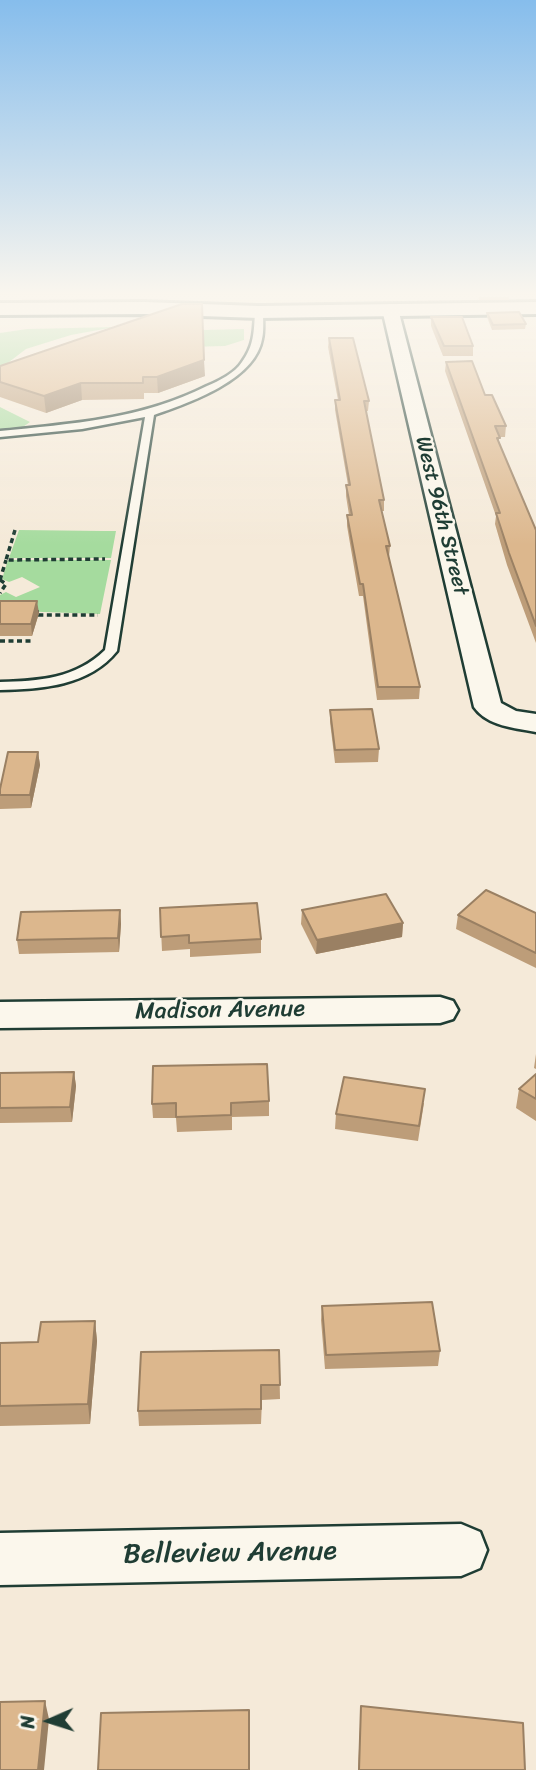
<!DOCTYPE html>
<style>
body{margin:0}
#map{position:relative;width:536px;height:1770px;overflow:hidden;background:#f5ead9;font-family:Sriracha,sans-serif}
canvas{display:block}
.north{position:absolute;left:14px;top:1686px;width:70px;height:70px;-webkit-text-stroke:5px #fbf7ec;paint-order:stroke;rotate:267deg;font-size:19px;font-weight:700;line-height:28px;text-align:center;color:#1f3d34}
.north::after{content:'';display:block;margin:auto;width:24px;height:32px;background:#1f3d34;clip-path:polygon(50% 0,100% 100%,50% 72%,0 100%)}
</style>
<div id="map">
<canvas width="536" height="1770"></canvas>
<div class="north">N</div>
</div>
<script>
const g = document.querySelector('canvas').getContext('2d');
g.lineJoin = 'round';
function paint(path, color) {
  g.fillStyle = color;
  g.fill(path, 'evenodd');
}
function trace(path, color, width, dash) {
  g.strokeStyle = color;
  g.lineWidth = width;
  g.lineCap = dash ? 'butt' : 'round';
  g.setLineDash(dash || []);
  g.stroke(path);
}
function label(font, color, halo, rows, align = 'center') {
  g.font = font + ' Sriracha,sans-serif';
  g.lineWidth = 5;
  g.setLineDash([]);
  g.textBaseline = 'middle';
  g.strokeStyle = halo;
  g.fillStyle = color;
  for (const [text, x, y, turn = 0] of rows) {
    g.save();
    g.translate(x, y);
    g.rotate((+turn || 0) * Math.PI / 180);
    g.textAlign = isNaN(turn) ? turn : align;
    if (halo) g.strokeText(text, 0, 0);
    g.fillText(text, 0, 0);
    g.restore();
  }
}
paint(new Path2D(`
 M115 327 71 335 26 349 0 369V333L27 329Z
 M244 329V340L225 346 188 347 203 342V330Z
 M0 407 30 422 23 427 0 430Z
 M19 530 104 531H116L111 558H9Z
 M8 560H111L100 614 16 611 0 614V595L6 592 16 597 40 587 22 577 9 582 2 579Z`), '#a5db9e');
const service = new Path2D(`
 M259 310 263 312C263 321 264 331 262 339 255 380 189 403 154 415L117 651C89 686 42 689 0 690V682C39 681 75 679 105 650L145 417 82 429 0 437V431C71 424 142 419 207 386 219 381 235 373 242 362 254 346 254 331 255 312Z`);
const minor = new Path2D(`
 M390 304 398 309 501 703 516 711 536 714V732C515 728 487 726 474 707L382 309Z
 M440 997 453 1001 458 1010 453 1019 440 1023 0 1028V1002Z
 M461 1524 480 1532 487 1550 480 1568 461 1576 0 1585V1533Z`);
const primary = new Path2D(`
 M144 302 259 306 536 302V314L259 318 144 314 0 315V303Z`);
trace(service, '#1f3d34', 5);
trace(minor, '#1f3d34', 5);
trace(primary, '#1f3d34', 6);
trace(new Path2D(`
 M15 530 6 560 105 559
 M0 580 6 560
 M0 580 6 584 0 593
 M34 612H40L39 615H98
 M0 641H34`), '#1f3d34', 3.5, [5, 3.5]);
paint(service, '#fbf7ec');
paint(minor, '#fbf7ec');
paint(primary, '#fbf7ec');
paint(new Path2D(`
 M478 297H509V300H479Z
 M487 313 526 324 525 329 492 330 487 317Z
 M431 317 473 346V356H443L431 326Z
 M329 338 369 401 368 411H366L384 500V511H382L390 546 389 557 420 687 419 699 377 700 363 596H359L347 526V515H349L346 496V485H348L335 410V400H338L328 347Z
 M446 362 485 395 506 426 505 437H499V443L536 530V643L507 565 495 524 496 516 445 371Z
 M0 366 205 376 158 393H144V399L82 400 46 413 0 397Z
 M0 601 39 613 32 636H0Z
 M330 710 379 749 378 762 335 763 330 722Z
 M38 752 40 765 31 808 0 809V789Z
 M160 908 261 939V953L190 957V949L162 951Z
 M120 910 121 924 119 952 19 954 17 940Z
 M302 910 403 923 402 937 316 954 301 924Z
 M536 913V968L456 929 458 915Z
 M536 1054V1069L534 1068Z
 M74 1072 76 1086 72 1122 0 1123V1073Z
 M536 1074V1121L516 1108 519 1089Z
 M269 1101V1116L232 1117V1130L177 1132 176 1118H153L152 1104Z
 M424 1103 418 1141 335 1129 336 1114Z
 M322 1306 440 1351 438 1366 325 1369 321 1320Z
 M95 1321 97 1341 90 1424 0 1426V1343L38 1342Z
 M279 1350 280 1399 262 1400 261 1424 139 1426 138 1411Z
 M361 1706 525 1770H358Z`), '#bd9d79');
paint(new Path2D(`
 M204 360 205 376 158 393 157 377Z
 M81 383 82 400 46 413 44 396Z
 M37 601 39 613 32 636 31 624Z
 M38 752 40 765 31 808 30 795Z
 M120 910 121 924 119 952 118 938Z
 M403 923 402 937 316 954 317 940Z
 M74 1072 76 1086 72 1122 70 1107Z
 M95 1321 97 1341 90 1424 88 1404Z
 M45 1701 49 1719 44 1770H38Z`), '#9a8063');
const building = new Path2D(`
 M182 304H202L204 360 157 377H143V383H81L44 396 0 382V366Z
 M519 312 526 324 493 325 487 313Z
 M431 317H462L473 346H444Z
 M329 338H353L369 401H364L384 500H379L390 546H386L420 687H378L363 584H360L347 515H352L346 485H350L335 400H340Z
 M472 361 485 395H492L506 426H495L500 438H497L536 530V626L509 553 496 513H500L446 362Z
 M0 601H37L31 624H0Z
 M372 709 379 749 335 750 330 710Z
 M8 752H38L30 795H0V789Z
 M486 890 536 913V953L458 915Z
 M386 894 403 923 317 940 302 910Z
 M257 903 261 939 189 943V935L161 937 160 908Z
 M120 910 118 938 17 940 21 912Z
 M267 1064 269 1101 231 1103V1115L176 1117V1103L152 1104 153 1066Z
 M74 1072 70 1107 0 1108V1073Z
 M536 1074V1099L519 1089Z
 M344 1077 425 1089 419 1126 336 1114Z
 M432 1302 440 1351 326 1355 322 1306Z
 M95 1321 88 1404 0 1406V1343L38 1342 41 1322Z
 M279 1350 280 1385H261V1409L138 1411 141 1352Z
 M45 1701 38 1770H0V1702Z
 M361 1706 523 1723 525 1770H359Z
 M249 1710V1770H98L101 1713Z`);
paint(building, '#dcb78d');
trace(building, '#9a8063', 2);
const sky = g.createLinearGradient(0, 0, 0, 545);
sky.addColorStop(0, '#86bdec');
sky.addColorStop(0.54, '#faf6ee');
sky.addColorStop(1, '#faf6ee00');
g.fillStyle = sky;
g.fillRect(0, 0, 536, 545);
label('21px', '#1f3d34', '#fbf7ec', [
 ["West 96th Street",441,516,76]
]);
label('24px', '#1f3d34', '#fbf7ec', [
 ["Madison Avenue",220,1011,-1]
]);
label('28px', '#1f3d34', '#fbf7ec', [
 ["Belleview Avenue",230,1554,-1]
]);
</script>
